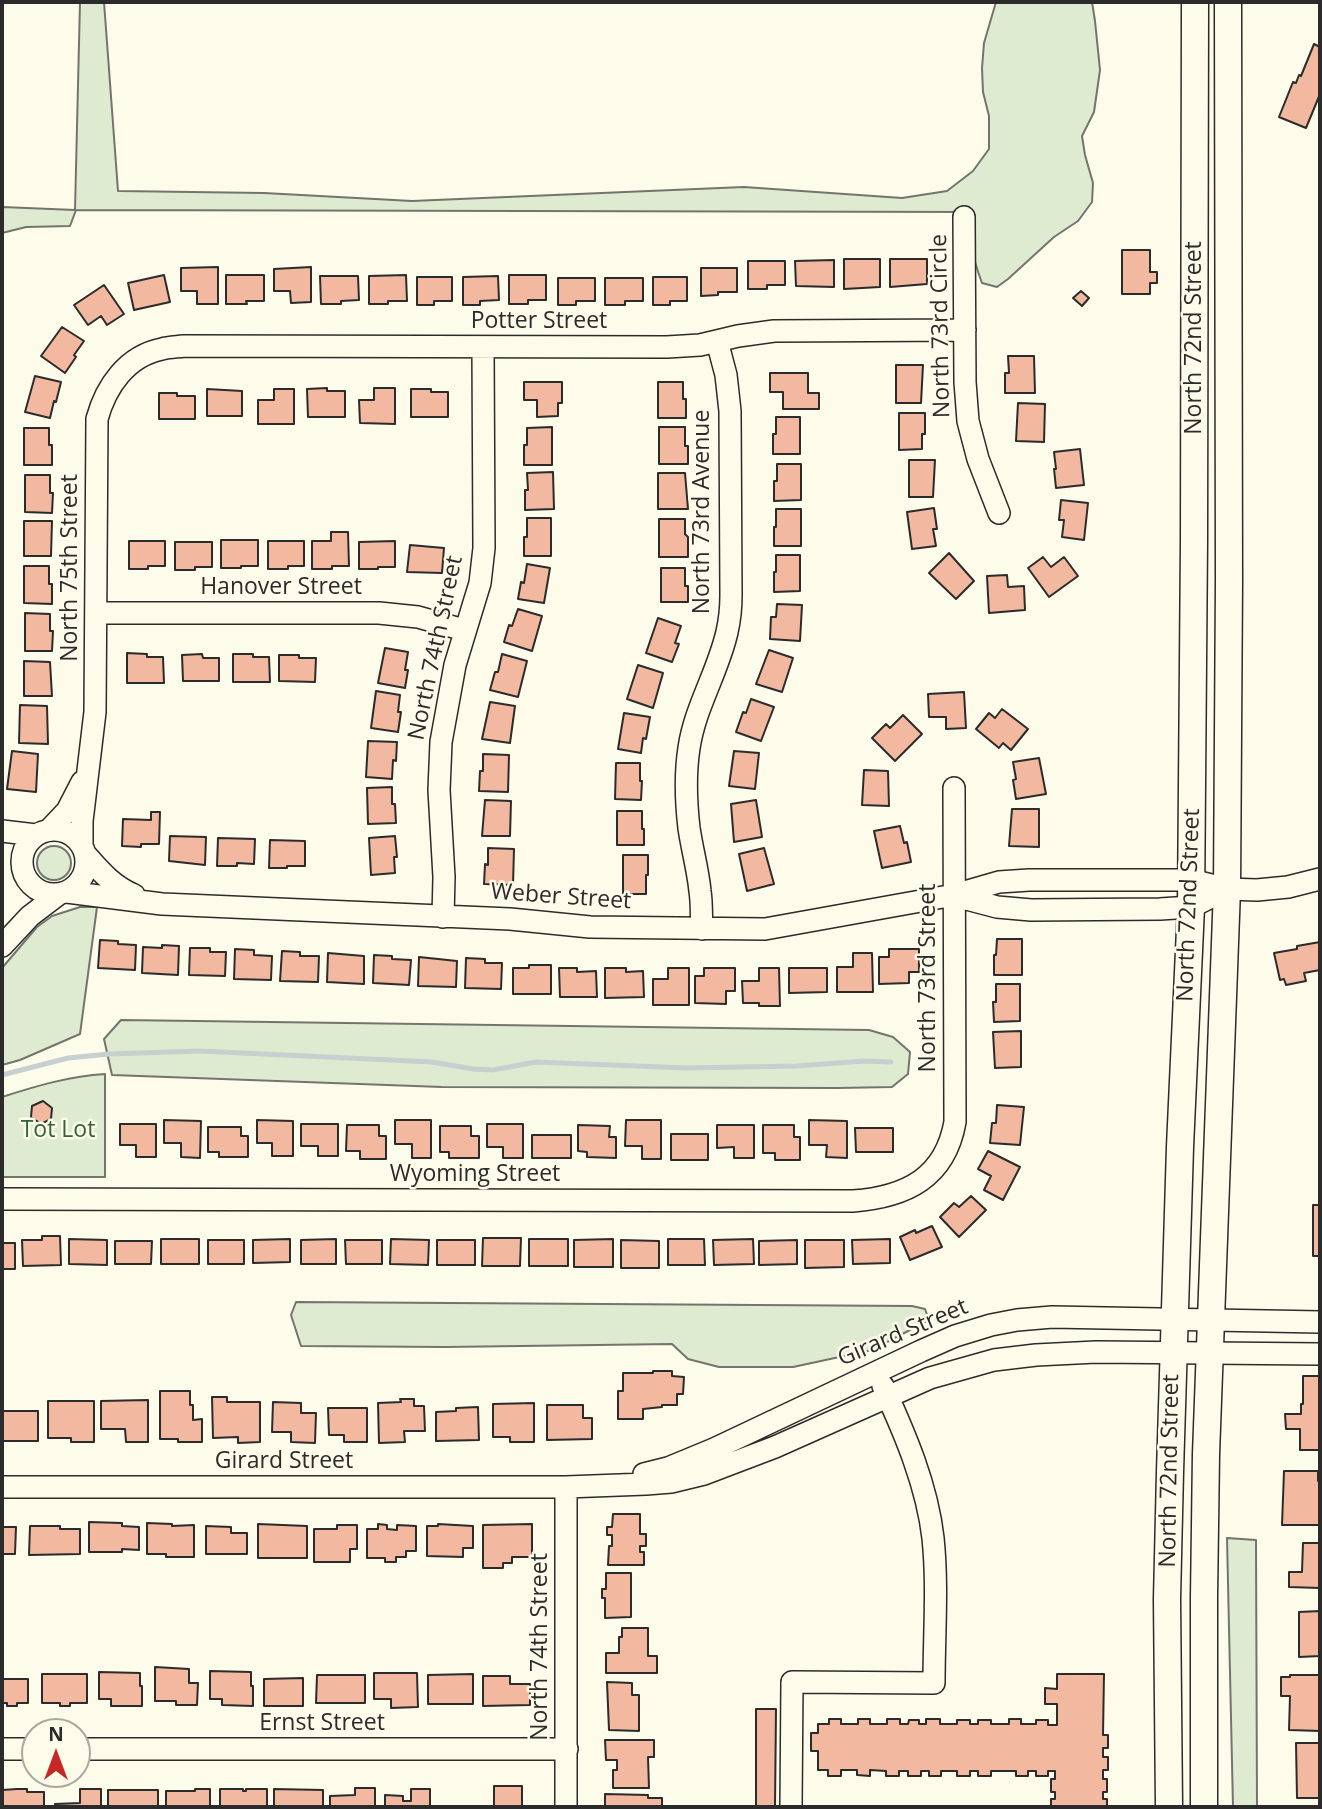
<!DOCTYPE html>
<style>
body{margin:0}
#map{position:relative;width:1322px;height:1809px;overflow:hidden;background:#fdfbea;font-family:"Open Sans",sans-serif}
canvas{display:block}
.frame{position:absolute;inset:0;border:4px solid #2b2b2b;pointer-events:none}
.north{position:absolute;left:21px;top:1718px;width:70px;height:70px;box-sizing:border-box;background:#fdfbea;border:2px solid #a9a89e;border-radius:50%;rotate:0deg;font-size:19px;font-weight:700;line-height:28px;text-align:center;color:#2b2b2b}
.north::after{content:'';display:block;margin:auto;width:24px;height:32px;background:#c62828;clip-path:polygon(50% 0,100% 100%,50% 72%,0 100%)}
</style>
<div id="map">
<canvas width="1322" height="1809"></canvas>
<div class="frame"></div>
<div class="north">N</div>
</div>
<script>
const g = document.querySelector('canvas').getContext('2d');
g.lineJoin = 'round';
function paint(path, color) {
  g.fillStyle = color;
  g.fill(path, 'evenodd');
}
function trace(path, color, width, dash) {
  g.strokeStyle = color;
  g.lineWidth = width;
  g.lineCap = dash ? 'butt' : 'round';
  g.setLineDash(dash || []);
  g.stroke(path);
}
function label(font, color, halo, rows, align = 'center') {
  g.font = font + ' "Open Sans",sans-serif';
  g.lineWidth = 5;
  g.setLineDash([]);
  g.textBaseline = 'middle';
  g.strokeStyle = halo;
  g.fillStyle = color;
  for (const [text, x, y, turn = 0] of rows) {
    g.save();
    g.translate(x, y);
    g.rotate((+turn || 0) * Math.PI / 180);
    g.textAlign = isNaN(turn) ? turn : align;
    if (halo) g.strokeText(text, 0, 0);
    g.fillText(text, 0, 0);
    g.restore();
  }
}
const green = new Path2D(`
 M80 2H104L118 191 264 193 412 201 744 187 902 198 947 191 973 171 989 149V116L983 92 982 68 984 43 996 2H1092L1095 21 1100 70 1094 112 1082 136 1085 155 1093 183 1092 202 1078 221 1054 237 1008 279 997 287 982 283C973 259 967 237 973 212L76 210 70 226 26 227 2 233V207L75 210Z
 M37 863a17 17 0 1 1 34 0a17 17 0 1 1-34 0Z
 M80 907H97L80 1034 20 1060 2 1065V968L37 927 52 916Z
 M121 1020 869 1030 893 1037 910 1052 908 1074 892 1087 838 1088 442 1087 112 1075 104 1039Z
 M105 1074V1177H2V1097C36 1086 70 1076 105 1074Z
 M296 1302 912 1306 925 1309 929 1320 872 1350 793 1367H719L688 1359 672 1344 445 1347 301 1346 291 1315Z
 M1227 1538 1256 1540 1257 1807H1233Z`);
paint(green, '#deebd1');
trace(green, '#74746e', 2);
trace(new Path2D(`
 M2 1075 68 1058 109 1054 200 1051 432 1062 473 1069 493 1070 536 1062 686 1068 797 1066 864 1061 891 1062`), '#c7d0d0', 5);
const building = new Path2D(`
 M1314 44 1320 47V94L1306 128 1279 117 1293 82 1296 83 1299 75 1301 76Z
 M1122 250H1150V272H1157V283H1150V294H1122Z
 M844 259H880V287L844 289Z
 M890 259H927V284L890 287Z
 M834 260V287L796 286 795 261Z
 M748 261H785V285H767V289H748Z
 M218 267V304H197V291H181V268Z
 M311 267V302L291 303 290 291H274V269Z
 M701 268H737V292H718V295L701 296Z
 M164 275 170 302 134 310 128 283Z
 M226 275H264V301H246L247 304H226Z
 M406 275 407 301H388V304H369V276Z
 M509 275H546V300H528V304H509Z
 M320 276H358L359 300 341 301V304H321Z
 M498 276 499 300 480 301V305H463V277Z
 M417 277H452V301H434V305H417Z
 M653 277H687V301H670V305H653Z
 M558 278H595V301H576V305H558Z
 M605 278H643V301H625V305H605Z
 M104 285 124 314 107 325 101 316 88 325 74 305Z
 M1081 291 1089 298 1082 306 1073 298Z
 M62 327 84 341 74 355 76 357 65 373 41 356Z
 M1008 356H1034L1035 393H1005V373H1009Z
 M896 365H923L921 403H896Z
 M770 373H808V393H819V409H783V392H770Z
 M35 376 61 382 56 402 54 401 50 418 25 412Z
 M524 382H562V403H558V416L537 417V400H524Z
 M658 382H683V399H686V418H658Z
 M327 388V391H345V417H308L307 389Z
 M374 388H395V424L360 423 359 400H374Z
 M207 389 242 391V416H207Z
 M274 389H294V424H258V400H274Z
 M411 389H431V392H448V417H411Z
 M159 393H177V396H195V419H159Z
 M1018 403 1045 404 1044 442 1016 441Z
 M899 413H925V434H922V449L899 450Z
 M776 417H800V454H773V434H776Z
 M552 427V465H524V445H527V428Z
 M659 427H685V446H688V464H659Z
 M24 428H49V445H52V465H24Z
 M1080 449 1084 485 1056 488 1054 469H1056L1054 452Z
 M909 460H935L933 497H909Z
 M777 464H801V500L774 501V481H777Z
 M553 472 554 509 525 510V490H528L527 473Z
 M658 473H685L688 509H658Z
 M25 475H50V493H53L52 513 25 512Z
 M1061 500 1088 503 1084 540 1062 537 1064 520H1059Z
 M934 508 937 529H933L936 546 912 549 907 512Z
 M776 509H801V546H774V527H776Z
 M527 518H551V556H524V537H527Z
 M659 519H685V534L688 537V557H659Z
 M24 521H52L51 556H24Z
 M331 532H348L349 566H332V569H312V541H331Z
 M221 540H258V566H241V568H221Z
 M129 541H165V566H148V569H129Z
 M268 541H304V566H288V569H268Z
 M395 541V567H378V569H359V542Z
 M175 542H212V567H195V570H175Z
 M410 545 444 548 442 573 407 572Z
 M949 553 974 581 956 599 929 573Z
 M776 555H800V591L774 592V572H776Z
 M1043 557 1051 567 1064 557 1078 576 1049 597 1028 568Z
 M527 564 550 568 544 603 518 599 521 582 524 583Z
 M24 566H49V584H52V604L24 603Z
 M661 568H685V586H688V602H661Z
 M1007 575 1008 587 1024 586 1025 610 989 613 987 576Z
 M777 604 802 605 800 641 770 639 771 617H776Z
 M518 609 542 616 532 651 504 642 509 625 512 626Z
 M25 613 50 614V631H53L52 651H25Z
 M658 618 681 626 675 643 679 644 672 662 646 653Z
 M385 648 408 652 405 670H408L405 688 378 683Z
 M769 650 793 658 782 692 756 684Z
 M127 653 147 654V657H163L164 683H127Z
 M202 654 203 658H219V681H183L182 655Z
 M233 654H253V657H269L270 682H233Z
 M502 654 527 661 518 697 490 690 495 672H498Z
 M279 655H299V658H316L315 682 279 681Z
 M24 661 50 662 52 696H24Z
 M638 665 663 673 653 708 627 699Z
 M376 691 400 695 398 712H401L398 732 371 728Z
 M964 692 966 728 946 729V717H929L928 694Z
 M751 699 774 707 761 741 736 732 743 712 746 713Z
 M490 702 515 706 510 743 482 739Z
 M20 705 47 706 48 744 19 743Z
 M1002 709 1028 729 1011 750 1003 743 999 748 976 729 989 713 995 718Z
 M624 713 650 717 646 739 643 738 641 753 618 749Z
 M903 715 922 734 895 761 872 738 886 724 890 728Z
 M368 741 397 742 396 761 393 760 392 779 366 777Z
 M12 751 38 754 36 792 7 789Z
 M734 751 759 753 755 789 729 786Z
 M483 754 509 755 508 792 479 791 480 771H483Z
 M1039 758 1046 794 1016 799 1013 780 1016 779 1013 762Z
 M616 763H640V781H642L641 800 615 799Z
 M864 770 888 771 889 806 862 805Z
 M392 787V804H395L396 823 368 824 367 788Z
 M485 800 511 801 510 836H482Z
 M756 800 762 837 734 842 731 804Z
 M1012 809H1039V847L1009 846Z
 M617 811H642V829H644V845H617Z
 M151 812H160L159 844H141V847L122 846 123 819 151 820Z
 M900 826 904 843 907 842 911 862 882 868 874 831Z
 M170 836 206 837 205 865 169 861Z
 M395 836 397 857H394L395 873 371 875 369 838Z
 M218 838 255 839 254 864 237 863V866H217Z
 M270 840 305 841V866H287V868H269Z
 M488 848 514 849 513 885 484 884 485 864 488 865Z
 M764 848 774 884 747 891 739 854Z
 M623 855H648V875H646V894H623Z
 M997 939H1022V975H994V955H996Z
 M100 940 118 941V944L136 945 135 970 98 968Z
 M1320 942V970L1304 973 1306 981 1286 985 1284 979 1280 980 1274 953 1297 949V946Z
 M162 945 179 946 178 975 142 973 143 947 162 948Z
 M190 948H210V952H226L225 976 189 975Z
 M235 949 254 950V955L272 956 271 980 234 979Z
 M889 949H919V972H909V983L879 984V957H889Z
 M282 951 300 952V956H319L318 982 280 981Z
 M328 953 364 956V984L327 982Z
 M853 953H872L873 992H837V967H853Z
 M374 955 392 956V959L411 960 409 985 373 983Z
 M419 957 457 961 456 987 418 986Z
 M466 958 485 959V963H502L501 989 465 988Z
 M529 965H551V994H513V968H529Z
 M559 968H577V972L596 971 597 997H560Z
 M605 968H626V972L643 971 644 997 605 998Z
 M668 968H689V1005H653V979H668Z
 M704 968H735V991H726V1004L695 1003V976H704Z
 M759 968H779L780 1006H759V1003H743L742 981H759Z
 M789 968H827V992L789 993Z
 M996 984H1020V1021L994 1022 993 1002H996Z
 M1021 1031V1067L995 1068 993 1032Z
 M43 1101 52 1108 51 1119 41 1124 31 1117 32 1106Z
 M997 1105 1024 1107 1020 1145 990 1143 992 1123H996Z
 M164 1120 201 1121 200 1158 181 1157V1143H164Z
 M257 1120 293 1121V1156H272V1143H257Z
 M395 1120H431V1158H412V1144H395Z
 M626 1120H661V1159H642V1146H625Z
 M809 1120 847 1121V1158L826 1157 827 1145H809Z
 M120 1124H156V1157H136V1145H120Z
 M301 1124H338V1156H318V1146H301Z
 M487 1124H523V1158H503V1147H487Z
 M347 1125H379V1136H386V1159H360V1151H346Z
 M578 1125 610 1126 609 1137H616V1158L587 1157V1152L578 1151Z
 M717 1125H754V1158H734V1147L717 1148Z
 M763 1125H794V1137H800V1160H775V1153H763Z
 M440 1126H471V1136H479V1158H449V1152H440Z
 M208 1127H241V1136H248V1157H219V1152H208Z
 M855 1128H893V1152H856Z
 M671 1134H708V1160H671Z
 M532 1135H571V1158H532Z
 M988 1151 1020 1167 1003 1200 984 1190 991 1176 978 1169Z
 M971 1196 986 1210 959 1237 940 1217 954 1203 959 1207Z
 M1313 1205H1320V1256H1313Z
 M932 1226 942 1247 910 1260 900 1237 915 1230 916 1233Z
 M42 1236H60L61 1265 23 1266 22 1240H42Z
 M483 1238H521L520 1266H482Z
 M69 1239 107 1240V1265L69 1264Z
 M161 1239H199V1264H161Z
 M290 1239V1262L253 1263V1240Z
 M336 1239V1264H301V1240Z
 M391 1239 429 1240 428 1265 390 1264Z
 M529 1239H568V1266H529Z
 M613 1239V1267H574V1240Z
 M668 1239H704L705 1265H668Z
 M753 1239 754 1264 714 1265 713 1240Z
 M890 1239V1263L853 1264 852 1240Z
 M208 1240H244V1264H208Z
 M345 1240H382V1264H346Z
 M437 1240H475V1265H437Z
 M621 1240 659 1241V1268H621Z
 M797 1240V1264L759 1265V1241Z
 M805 1240H844V1267L805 1268Z
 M115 1241H152L151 1264H115Z
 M2 1243H15V1269H2Z
 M653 1371H672V1376L684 1377 683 1394H677V1405H662V1407L643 1409V1419H618V1391H623V1373H653Z
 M1303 1376H1320V1450H1300V1429H1286L1285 1414H1301V1404H1303Z
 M160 1391H190V1405H193V1420L202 1419V1442H178V1439H160Z
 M212 1397H227V1402H260V1442L238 1443V1437L213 1438Z
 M400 1399H414V1406H424L425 1431H404L405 1442 379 1443 378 1403 401 1402Z
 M148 1400V1442H126L125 1429H101V1401Z
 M48 1401H94V1442H71V1438H48Z
 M273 1402 301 1403V1413H316L315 1443 291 1442V1432H272Z
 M534 1403V1442H510V1437H493V1404Z
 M547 1405H583V1418H592V1439L547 1440Z
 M478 1407 479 1440 436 1441V1412L456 1411V1408Z
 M328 1408H367V1442H344V1435H329Z
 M2 1411H38V1441H2Z
 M1284 1471H1318V1481H1320V1525H1282Z
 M613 1514H640V1534H646V1546H640V1552H644V1565H608L609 1546H612V1535H607V1527H612Z
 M89 1522 122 1523V1526L139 1527V1550L122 1549V1552H89Z
 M147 1523 172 1524V1526L194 1525V1557H166V1554H147Z
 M258 1524 307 1526V1558H258Z
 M378 1524 387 1525V1529L397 1530V1525L416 1526V1551H406V1557H396V1562H385V1558H367V1529H378Z
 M438 1524 473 1526V1548H463V1557L427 1556V1526H438Z
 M532 1524V1557H512V1563H503V1568H483V1525Z
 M337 1525H357V1549H350V1562H314V1529H337Z
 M30 1526H60V1529H80V1554L29 1555Z
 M206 1526 231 1527V1533H247V1554H206Z
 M2 1527H16L15 1554H2Z
 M1303 1543H1320V1588L1289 1587V1572H1302Z
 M606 1573H631V1617L605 1618V1598H602V1589H606Z
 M1320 1611V1656L1299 1657V1612Z
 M622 1628H648V1656H657V1673H606V1653H619V1637H622Z
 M155 1667 189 1669V1683H198L197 1705H176V1701H155Z
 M210 1671 251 1672V1686H253V1706L222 1705V1699H210Z
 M99 1672 140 1673V1686H142V1706H111V1699H99Z
 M374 1673H417L418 1707 391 1708V1699H374Z
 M42 1674H87V1703H70V1706H60V1703H42Z
 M473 1674V1704H428V1675Z
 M1057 1674H1104L1103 1735H1108V1748H1103V1757H1108V1770H1103V1779H1107V1792H1103V1799H1107V1807H1051V1799H1055V1792H1051V1779H1055V1771H1048V1776H1036V1771H1028V1776H1016V1771H991V1776H978V1771H970V1776H957V1771H941V1776H929V1771H921V1776H908V1771H899V1776H886V1771L870 1770V1776L857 1775V1770H841V1776H828V1770H818V1751H811V1733H818V1724H829V1719H841V1724H858V1719H870V1724H887V1719H900V1724H908L909 1720H919V1724H926V1719H940V1724H957V1720H970V1724H978V1720H991V1724H1009V1719H1021V1724H1036V1720H1048V1725H1057V1704H1045V1688L1057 1689Z
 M317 1675H365V1703H316Z
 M1290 1675H1320V1731L1289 1730 1290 1696H1281V1677H1290Z
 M483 1676H510V1684H530V1705L483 1706Z
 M303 1678V1706H264V1679Z
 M2 1679H28V1703H17V1706H7V1703H2Z
 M607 1682 632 1683V1695H639V1731L609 1730Z
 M756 1709H776L775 1807H756Z
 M605 1740H654V1757H648L649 1788H613V1770H617V1760H606Z
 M1296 1743H1320V1798H1297Z
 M494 1786H522V1807H494Z
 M355 1788H375V1807H330V1796L355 1795Z
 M17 1789H27V1792H44V1807H2V1790Z
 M80 1789H101V1807H55V1804L80 1803Z
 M195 1789H210V1807H166V1791H195Z
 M220 1789H243V1791H246V1789H267V1807H220Z
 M274 1789 323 1790V1807H274Z
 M411 1789H430V1807H385V1795L403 1796V1801H411Z
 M108 1790H158V1807H108Z
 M605 1794 648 1795V1798H662V1807H605Z`);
paint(building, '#f2b8a0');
trace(building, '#2b2b2b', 2);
const minor = new Path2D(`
 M964 217 965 382 968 421 978 459 999 513
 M96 613H379L418 617 464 630
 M22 862a32 32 0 1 1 64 0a32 32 0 1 1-64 0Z
 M49 830 67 811 82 782
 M2 831 36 835
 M82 846V821L95 712 97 419C106 386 127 356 162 349 169 347 177 347 184 346L667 347 700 345 738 336 774 331 965 330
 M86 855C101 872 113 886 134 895
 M67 892 162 904 510 919 590 927 765 929 954 895 999 882 1029 880H1191L1227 889 1257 890 1288 887 1320 879
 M955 896 997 907 1031 910 1160 909 1191 907 1227 889
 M443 917 444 877 439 790 441 742 455 665 480 583 484 548 483 347
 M702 929C701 916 702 904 700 891 698 870 692 849 689 828 686 802 685 774 689 748 695 707 718 672 727 632 730 619 731 607 731 595L730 411 726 375 717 341
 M2 946 30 916 59 894
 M2 1199 853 1201C906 1197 945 1178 955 1122L954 788
 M644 1474 668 1468 714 1449 921 1351 955 1336 991 1325 1017 1320 1052 1317 1320 1322
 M2 1487H566L646 1484 671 1482 704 1474 775 1447 930 1378 994 1360 1036 1355 1096 1352 1320 1354
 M566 1487V1807
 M2 1749H35
 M77 1749H567
 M791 1807 792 1682 934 1683C934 1635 938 1586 933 1538 927 1485 905 1434 883 1386`);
const major = new Path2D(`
 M1169 1807 1167 1599 1170 1472 1180 1147 1191 907 1194 540 1195 2
 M1204 1807V1597L1206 1454 1227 889 1229 580 1228 2`);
trace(minor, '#2b2b2b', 24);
trace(major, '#2b2b2b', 29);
trace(minor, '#fdfbea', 21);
trace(major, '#fdfbea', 26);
label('23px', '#2b2b2b', '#fdfbea', [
 ["Potter Street",539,321],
 ["North 73rd Circle",941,326,-91],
 ["North 72nd Street",1194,338,-90],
 ["North 73rd Avenue",702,512,-90],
 ["North 75th Street",70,568,-90],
 ["Hanover Street",281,587],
 ["North 74th Street",436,648,-78],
 ["Weber Street",561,897,4],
 ["North 72nd Street",1189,905,-88],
 ["North 73rd Street",928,978,-90],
 ["Wyoming Street",475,1174],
 ["Girard Street",903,1333,-23],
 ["Girard Street",284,1461],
 ["North 72nd Street",1170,1471,-89],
 ["North 74th Street",540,1647,-90],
 ["Ernst Street",322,1723]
]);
label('23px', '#34623c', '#fdfbea', [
 ["Tot Lot",58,1130]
]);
</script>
